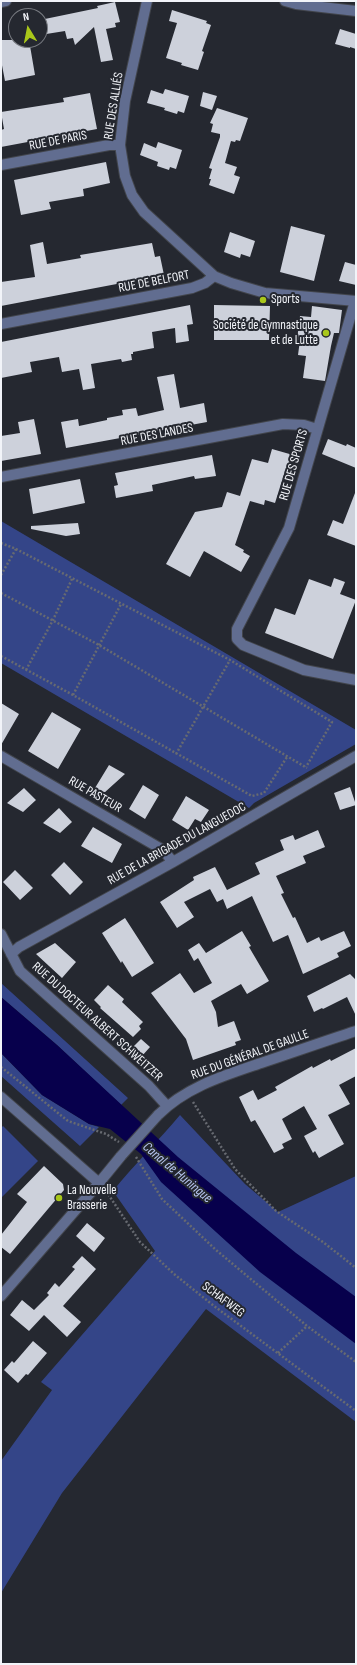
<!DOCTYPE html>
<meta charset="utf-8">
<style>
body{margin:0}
#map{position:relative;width:357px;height:1665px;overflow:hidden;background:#252830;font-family:"Sofia Sans Condensed",sans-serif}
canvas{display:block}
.frame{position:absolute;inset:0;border:2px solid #f2f4f9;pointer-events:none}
.north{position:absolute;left:8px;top:8px;width:40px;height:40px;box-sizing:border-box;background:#252830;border:1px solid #777a80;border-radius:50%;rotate:350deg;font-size:11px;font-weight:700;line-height:16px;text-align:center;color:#f2f4f9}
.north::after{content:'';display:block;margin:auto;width:14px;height:18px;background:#a9c71a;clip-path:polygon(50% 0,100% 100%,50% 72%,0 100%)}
</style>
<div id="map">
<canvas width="357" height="1665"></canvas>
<div class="frame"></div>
<div class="north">N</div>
</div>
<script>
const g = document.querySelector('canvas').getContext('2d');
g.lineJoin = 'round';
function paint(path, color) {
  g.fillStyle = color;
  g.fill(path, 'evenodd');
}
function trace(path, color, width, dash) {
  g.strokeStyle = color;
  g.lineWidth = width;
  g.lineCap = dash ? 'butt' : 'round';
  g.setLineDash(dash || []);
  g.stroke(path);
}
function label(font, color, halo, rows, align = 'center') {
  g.font = font + ' "Sofia Sans Condensed",sans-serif';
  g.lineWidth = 4;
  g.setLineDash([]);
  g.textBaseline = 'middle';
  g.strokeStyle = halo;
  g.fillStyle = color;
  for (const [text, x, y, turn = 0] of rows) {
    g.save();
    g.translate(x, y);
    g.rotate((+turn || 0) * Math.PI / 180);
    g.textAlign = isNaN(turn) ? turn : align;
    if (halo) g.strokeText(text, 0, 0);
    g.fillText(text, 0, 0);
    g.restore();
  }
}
paint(new Path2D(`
 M1 521 356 730V744L254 803 249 808 1 663Z
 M1 983 128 1098 121 1105 57 1045 1 997Z
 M1 1053 42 1095 89 1124 99 1127 80 1146 1 1076Z
 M180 1115 245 1184 278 1212 356 1176V1422L206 1309 62 1493 1 1593V1461L52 1390 41 1382 155 1251 113 1191C134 1165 158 1141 180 1115Z
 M3 1126 38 1161 1 1198V1128Z`), '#344588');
paint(new Path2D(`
 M1 997 57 1045 178 1157 296 1253 356 1297V1344L260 1272 161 1182 141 1154 110 1129 89 1124 42 1095 1 1053Z`), '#07004c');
paint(new Path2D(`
 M115 2 120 22 115 23 116 27 106 29 113 60 101 62 94 27 75 45 73 38 67 39 65 31 40 35V20L98 8 97 6Z
 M172 10 207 21 206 23 211 25 202 51 204 52 198 70 181 65 182 63 166 58 177 23 169 21Z
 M340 29 356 34V49L350 47V48L335 44Z
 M1 40H29L35 75 5 81 1 60Z
 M165 89 189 96 184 113 178 111 177 114 164 110 165 108 147 103 151 90 163 94Z
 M203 92 217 96 212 110 200 106Z
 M90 93 97 129 1 147V130L4 129 1 112 64 102 63 98Z
 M217 108 248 118 240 141 236 140 235 142 231 141 225 163 237 167 234 175 240 177 234 194 209 185 211 179H209L212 169 209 168 220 137V134L211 132 213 124 210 123Z
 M158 142 182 150 176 169 170 167 169 170 157 166 158 162 140 155 144 143 156 148Z
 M106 162 110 183 83 189 84 196 49 202 51 209 21 215 14 180Z
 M291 226 325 235 314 281 280 272Z
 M230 232 255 241 250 257 241 254 240 258 224 252Z
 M43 242 47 264 81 258 80 255 152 243 155 257 160 256 164 275 1 306V282L35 277 30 245Z
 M345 262 356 265V285L339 281Z
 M190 305 193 324 187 325 189 341 176 343 175 328 152 332 154 348 133 352V354H131L132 360 122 362 121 359 91 364 95 388 83 390 79 369 62 372 59 357 30 362 32 372 1 378V342Z
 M214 305 270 306 269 340H214Z
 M312 306 342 310 339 333H334L331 346 325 381 303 378 306 356 298 355 300 340H297L300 316 311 317Z
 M174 374 180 408 204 403 207 422 66 448 61 422 78 419 79 426 107 420V418L123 415 122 410 136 408 138 416 164 410 157 377Z
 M34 419 41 454 1 461V436L20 433 18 422Z
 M328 439 346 446 347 444 356 448V468L322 454Z
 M272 449 293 455 288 472 285 471 275 503 265 500 264 505 250 501 235 545 244 550 243 552 250 556 241 572 204 551 190 577 166 564 195 512 222 507 227 492 240 496 252 459 268 463Z
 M212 455 216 476 195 479 194 476 152 485 153 491 116 498 114 486 118 485 115 473Z
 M80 479 85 503 33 514 29 489Z
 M355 493H356V546L327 535 333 520 343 524Z
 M78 523 80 534 66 536 31 529V526Z
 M334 578 345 582 340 594 356 600 333 659 265 633 275 608 295 615 309 579 331 587Z
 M1 703 19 714 1 745Z
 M52 712 81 729 58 769 28 751Z
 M109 765 125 774 104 793 95 788Z
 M143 785 159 795 145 819 129 809Z
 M350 787 356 805 340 810 334 793Z
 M24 788 36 800 23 812 7 803Z
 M186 796 209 810 201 822 195 819 188 830 172 820Z
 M59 808 72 822 60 833 43 823Z
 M93 827 122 844 112 863 81 846Z
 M318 830 325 847 303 856 306 863 276 876 284 893 281 894 293 918 295 917 307 943 319 937 321 941 344 931 351 946 337 953 339 957 303 974 288 935 273 942 252 896 227 909 223 899 217 902 210 889 184 902 194 917 177 928 160 902 194 880 193 877 215 867 227 890 260 874 255 863 284 850 280 840 293 835 295 840Z
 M64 862 83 882 70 895 51 875Z
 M15 870 33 888 20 900 3 882Z
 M125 918 154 963 132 977 122 961 121 963 102 933Z
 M242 931 251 946 249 947 269 981 247 994 241 984 211 1001 216 1012 218 1027 234 1021 241 1040 235 1042 236 1045 193 1060 186 1039 151 993 180 973 194 993 212 983 198 958 194 961 188 950 199 943 206 953Z
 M55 943 76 962 62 978 36 954Z
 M350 974 356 980V1016L347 997 323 1009 322 1008 314 1012 307 996Z
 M108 985 124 999 122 1002 143 1022 139 1026 141 1029 133 1037 100 1008 101 1007 94 1000Z
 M141 1039 150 1047 142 1056 133 1047Z
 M356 1048V1076L339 1085 350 1104 328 1115 344 1144 319 1158 315 1151 313 1153 304 1136 317 1129 304 1106 282 1119 292 1139 282 1144 284 1148 274 1153 255 1120 251 1122 239 1097 253 1090 258 1100 277 1090 275 1087 312 1066 313 1068 330 1059 331 1061Z
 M44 1166 63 1184 64 1190 10 1254 1 1247V1235L27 1202 17 1194Z
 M87 1223 105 1238 94 1252 76 1236Z
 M82 1256 96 1269 63 1306 81 1322 67 1337 44 1315 29 1331 10 1315 22 1300 34 1310 49 1295 47 1293 55 1283 59 1287 75 1269 72 1267Z
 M33 1341 47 1353 28 1375 26 1374 18 1383 4 1370 12 1361 14 1363Z`), '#cdd1db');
const minor = new Path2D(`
 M147 1 125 101 120 145 125 176 132 195 144 212 214 276 231 283 265 293 356 301
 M285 1 296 4 356 11
 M1 2 6 1
 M1 165 109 145H120
 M355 301 289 528 237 629V639L243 645 304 670 356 680
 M1 324 192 288 205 283 214 276
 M1 477 283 424 304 425 317 429
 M1 756 163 850 173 862
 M1 934 20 971 149 1086 167 1106
 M11 954 19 947 173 862 356 756
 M1 1097 99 1183
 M158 1115C187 1086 226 1075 264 1062 294 1052 325 1041 356 1031
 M1 1296 99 1183 121 1156`);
trace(minor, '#42454c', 12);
trace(new Path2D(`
 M1 543 16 549 230 660 332 722 306 767
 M1 575 16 549
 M1 593 99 645 307 768
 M1 656 73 695 252 796 264 793 287 757
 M26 670 53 620 72 579
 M73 695 121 604
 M176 754 230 660
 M1 1067 68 1121 106 1134 119 1142
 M193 1102 235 1169 276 1211 323 1242 356 1268
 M136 1157 162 1199 216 1250 307 1326 356 1362
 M106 1191 140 1242 174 1274 214 1306 356 1411
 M278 1353 307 1326`), '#676a71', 2.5, [2, 2]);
trace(minor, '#616d90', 10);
const minorBridge = new Path2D(`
 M121 1156 158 1115`);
trace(minorBridge, '#42454c', 12, []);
trace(minorBridge, '#616d90', 10);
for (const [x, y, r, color] of [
 [263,300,4,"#a9c71a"],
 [326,333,4,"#a9c71a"],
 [59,1198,4,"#a9c71a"]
]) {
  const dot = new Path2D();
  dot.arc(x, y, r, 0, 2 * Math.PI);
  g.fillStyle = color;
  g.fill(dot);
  trace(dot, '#252830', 1.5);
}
label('13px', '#f2f4f9', '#252830', [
 ["RUE DES ALLIÉS",114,106,-81],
 ["RUE DE PARIS",58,141,-11],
 ["RUE DE BELFORT",154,282,-11],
 ["RUE DES LANDES",157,435,-11],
 ["RUE DES SPORTS",294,465,-74],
 ["RUE PASTEUR",95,795,30],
 ["RUE DE LA BRIGADE DU LANGUEDOC",177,844,-29],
 ["RUE DU DOCTEUR ALBERT SCHWEITZER",97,1022,42],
 ["RUE DU GÉNÉRAL DE GAULLE",250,1055,-20],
 ["SCHAFWEG",223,1300,37]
]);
label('13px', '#f2f4f9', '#252830', [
 ["Sports",271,300],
 ["Société de Gymnastique",318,326,"right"],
 ["et de Lutte",318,341,"right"],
 ["La Nouvelle",67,1191],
 ["Brasserie",67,1206]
], 'left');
label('italic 14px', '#b7c6f1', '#252830', [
 ["Canal de Huningue",177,1173,40]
]);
</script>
